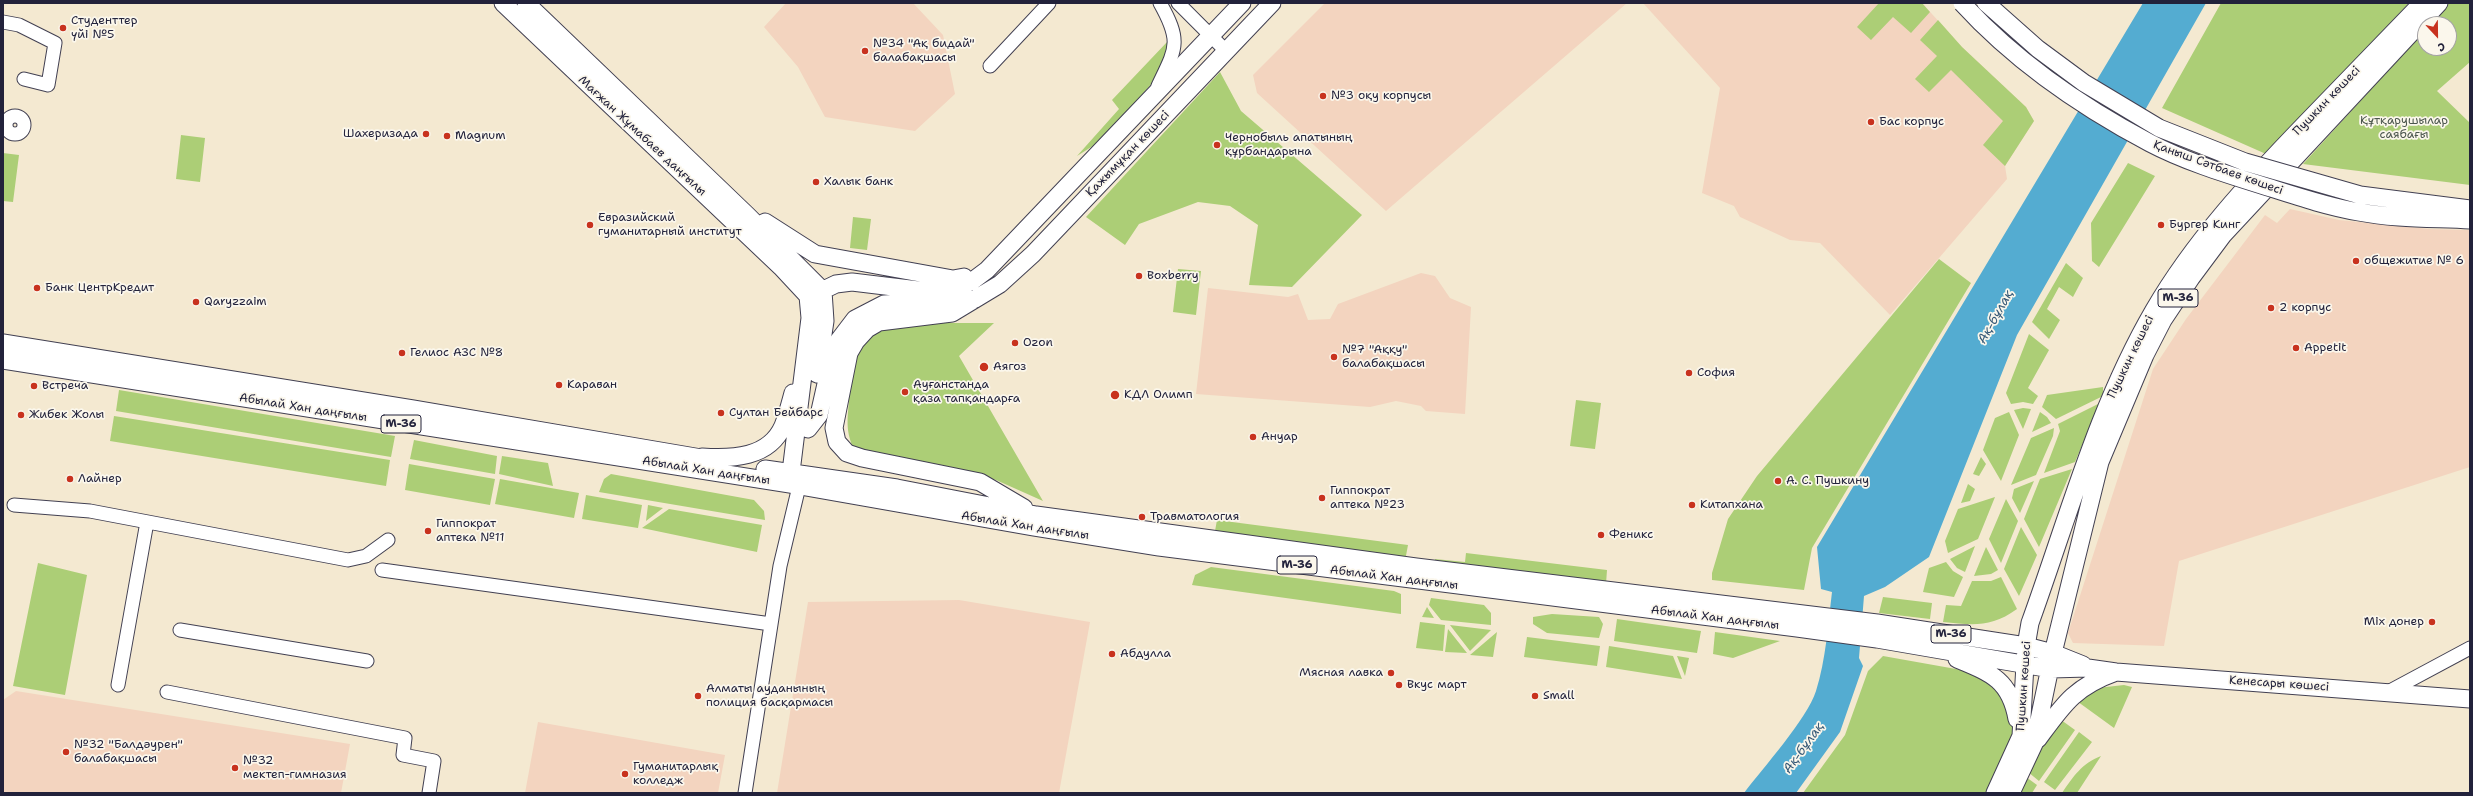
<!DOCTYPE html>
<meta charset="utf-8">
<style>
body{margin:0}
#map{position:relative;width:2473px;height:796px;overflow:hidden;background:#f4e9d1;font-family:"Shantell Sans",sans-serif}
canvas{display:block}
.frame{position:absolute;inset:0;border:4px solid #22223b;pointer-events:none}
.north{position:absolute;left:2417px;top:16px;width:40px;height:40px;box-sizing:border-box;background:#fbf7ec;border:1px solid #a4a2a5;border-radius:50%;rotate:158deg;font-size:11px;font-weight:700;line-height:16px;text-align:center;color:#22223b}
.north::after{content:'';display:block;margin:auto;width:14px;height:18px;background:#c8321e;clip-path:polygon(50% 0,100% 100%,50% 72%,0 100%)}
</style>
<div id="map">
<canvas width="2473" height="796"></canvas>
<div class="frame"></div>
<div class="north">С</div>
</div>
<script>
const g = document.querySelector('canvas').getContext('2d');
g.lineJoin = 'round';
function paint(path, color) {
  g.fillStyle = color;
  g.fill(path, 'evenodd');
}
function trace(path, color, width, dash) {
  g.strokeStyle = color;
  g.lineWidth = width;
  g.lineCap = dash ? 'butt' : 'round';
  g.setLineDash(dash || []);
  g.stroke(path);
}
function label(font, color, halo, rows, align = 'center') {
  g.font = font + ' "Shantell Sans",sans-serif';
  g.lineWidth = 3.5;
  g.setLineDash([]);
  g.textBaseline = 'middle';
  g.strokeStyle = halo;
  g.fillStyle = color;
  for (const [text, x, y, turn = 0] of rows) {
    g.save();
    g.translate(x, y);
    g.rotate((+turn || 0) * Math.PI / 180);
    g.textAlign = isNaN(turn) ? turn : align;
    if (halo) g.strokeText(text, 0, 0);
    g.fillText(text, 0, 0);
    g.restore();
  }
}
paint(new Path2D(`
 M786 3H913L943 35 955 94 915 131 825 117 798 67 764 27Z
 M1325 3H1627L1386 211 1257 93 1253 75Z
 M1643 3H1922L1962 47 2026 107 2034 121 2005 166 2007 179 1890 315 1820 243 1790 240 1740 217 1734 206 1702 193 1720 88Z
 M2290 209 2339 220 2430 229 2470 230V467L2179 561 2164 646 2073 643 2068 633 2153 369 2186 319 2265 215 2277 223Z
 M1421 273 1435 276 1450 298 1471 307 1465 414 1426 411 1421 406 1396 401 1370 407 1196 394 1208 288 1288 297 1298 294 1308 320 1330 319 1338 304Z
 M959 600 1090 622 1059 793H777L808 602Z
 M16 691 350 744 341 793H3V700Z
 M538 722 725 755 718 793H525Z`), '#f3d4bf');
paint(new Path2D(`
 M1879 3H1922L1930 12 1911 33 1893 17 1871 40 1857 27Z
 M2221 3H2409L2266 154 2162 108Z
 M2449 3H2470V62L2437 91 2470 123V185L2303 164 2425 30V48H2449V24H2430Z
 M1938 20 1962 47 2026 107 2034 121 2005 166 1983 145 2003 121 1951 70 1929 92 1915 79 1937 56 1920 40Z
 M1168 41 1165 60 1159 75 1104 139 1077 156 1119 109 1112 100Z
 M1220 72 1241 111 1362 215 1292 287 1249 285 1258 225 1230 206 1198 202 1139 224 1125 245 1086 217Z
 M181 135 205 138 200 182 176 179Z
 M3 153 19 155 13 202 3 201Z
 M2128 163 2155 176 2099 267 2092 261 2091 223Z
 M853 217 871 219 867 250 850 248Z
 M1939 259 1971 283 1812 548 1804 590 1712 580V573L1728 519 1757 476Z
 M2066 263 2083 278 2073 297 2059 287 2047 309 2060 320 2049 339 2032 322Z
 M1178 269 1201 271 1196 315 1173 312Z
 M913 323H994L959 356 1043 501 996 480 853 447C845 429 848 417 849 399 850 385 848 365 855 353 867 331 890 325 913 323Z
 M2029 334 2049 350 2028 388 2038 396 2033 404 2023 402 2011 404 2006 393Z
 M2103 387V396L2056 419 2042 407 2047 395Z
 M119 390 395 436 391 457 116 411Z
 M1576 400 1601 403 1595 449 1570 446Z
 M2100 403 2075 462 2044 473 2060 431 2058 424Z
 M2023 408 2031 409 2023 429 2014 410Z
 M2009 412 2019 435 2001 481 1983 450 1995 418Z
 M2040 412 2047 417 2051 423 2032 432Z
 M114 416 390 460 386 486 110 441Z
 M2054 428 2053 436 2036 475 2011 485 2031 438Z
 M414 440 497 456 495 474 410 459Z
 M502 456 548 463 553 486 499 474Z
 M1981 457 1986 464 1979 476 1973 474Z
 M409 464 495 479 490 505 405 490Z
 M2072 469 2039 547 2024 519 2040 479Z
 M611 474 754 500 764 511 765 520 599 492 604 479Z
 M500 479 579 493 574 518 495 504Z
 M2034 481 2020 513 2012 498 2014 489Z
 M1968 484 1975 489 1970 501 1961 503Z
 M586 495 642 505 638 528 582 519Z
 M1995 497 1978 539 1948 553 1945 541 1958 509Z
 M2006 499 2018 521 2001 563 1989 539Z
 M648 505 663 508 646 521Z
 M669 509 762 525 757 552 642 528Z
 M1217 520 1408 545 1405 561 1215 531Z
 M2021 527 2037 555 2019 596 2004 569Z
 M1975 546 1965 572 1957 568 1950 559Z
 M1986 547 1998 570 1991 574 1974 576Z
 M1466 553 1607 570 1606 584 1434 566 1435 559 1465 562Z
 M1946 562 1953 571 1963 577 1954 597 1923 592 1929 568Z
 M38 563 87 575 65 695 13 686Z
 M1211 567 1394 591 1401 594V614L1192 585 1195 575Z
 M2001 577 2017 609C1991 628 1972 625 1943 622L1946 605 1961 606 1972 581H1991Z
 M1883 597 1932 603 1930 619 1879 613Z
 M1431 598 1484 605 1491 613V625L1441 620 1429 605Z
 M1427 607 1434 618 1422 617Z
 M1552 614 1599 617 1603 624 1599 638 1547 633 1533 624V617Z
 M1617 619 1701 631 1697 653 1614 641Z
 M1420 622 1445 625 1443 651 1416 648Z
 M1450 625 1491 630 1470 651Z
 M1448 629 1467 653 1445 652Z
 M1497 632 1493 657 1470 655Z
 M1715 632 1780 641 1733 658 1713 654Z
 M1527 637 1600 646 1597 666 1524 657Z
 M1609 646 1673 656 1682 679 1606 667Z
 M1677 656 1689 658 1685 676Z
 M1883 656 1984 674 2010 700 2017 735 1987 793H1803L1845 735 1868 671Z
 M2124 685 2132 687 2114 728 2074 699 2088 689Z
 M2057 717 2075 730 2039 781 2028 772Z
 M2079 732 2092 742 2055 790 2044 782Z
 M2101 756 2077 793H2062C2073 777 2082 763 2101 756Z
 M2026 777 2037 785 2032 793H2018Z`), '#acce76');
paint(new Path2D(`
 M2143 3H2206L2017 335 1929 557 1885 587 1864 596 1859 658 1863 666 1840 732 1796 793H1744C1763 768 1807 719 1816 691 1826 659 1828 625 1832 592L1821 589 1817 547Z`), '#54acd1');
const minor = new Path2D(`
 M1178 3 1226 51
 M3 22 19 25 55 43 48 85 24 79
 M990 66 1049 3
 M1158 86C1176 48 1182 42 1160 3
 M6 125a9 9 0 1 1 18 0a9 9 0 1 1-18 0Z
 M14 505 90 511 348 560 366 556 388 540
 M382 570 771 624
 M180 630 367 661
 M118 685 147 522
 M167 692 405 738 403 755 434 761 429 793
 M2388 692 2470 648
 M745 793 780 566 801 478`);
const major = new Path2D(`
 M503 3 781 267 808 296 810 318 791 472
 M526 3 747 215 823 291
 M765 222 815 254 953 279 964 277
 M932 291 971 282 987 270 1242 3
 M813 295 836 284 852 282 943 293
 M3 343 413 409 713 460
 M3 360 790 484 1033 527 1159 547 1797 628 1877 639 2051 669 2088 668 2116 672 2470 699
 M817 374 825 321 823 291
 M808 429 819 415 832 357 839 340 855 319 884 304 975 299
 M702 457C732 459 769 458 783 426 787 416 790 404 793 393
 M765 469 897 488 1036 515 1416 567 1877 623 2026 646 2053 653 2083 665
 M1024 508 980 482 862 458 847 453 837 442 834 428 849 353 856 341 867 329 879 322 952 313 1000 284 1033 254 1272 3
 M1957 659C1991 673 2010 680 2017 719
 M2038 739C2063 705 2074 687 2116 672
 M1995 793 2021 736 2026 646 2030 623C2068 518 2098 406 2154 310 2194 241 2250 181 2305 124 2344 84 2383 43 2422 3
 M2011 793 2034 744 2053 653 2100 462 2145 355 2163 320 2191 278 2223 235 2439 3`);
trace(minor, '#424052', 15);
trace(major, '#424052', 19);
trace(minor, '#fff', 13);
trace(major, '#fff', 17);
const majorBridge = new Path2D(`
 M1962 3C2014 60 2082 107 2150 143 2188 163 2233 176 2274 189 2302 198 2330 207 2359 212 2395 219 2434 218 2470 220
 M1986 3 2038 49 2084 83 2159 128 2245 162 2360 195 2470 209`);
trace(majorBridge, '#424052', 19, []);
trace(majorBridge, '#fff', 17);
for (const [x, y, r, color] of [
 [63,28,4,"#c8321e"],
 [865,51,4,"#c8321e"],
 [1323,96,4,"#c8321e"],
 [1871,122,4,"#c8321e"],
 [426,134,4,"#c8321e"],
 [447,136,4,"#c8321e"],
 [1217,145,4,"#c8321e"],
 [816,182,4,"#c8321e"],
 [590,225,4,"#c8321e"],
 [2161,225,4,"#c8321e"],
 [2356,261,4,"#c8321e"],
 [1139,276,4,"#c8321e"],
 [37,288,4,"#c8321e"],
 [196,302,4,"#c8321e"],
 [2271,308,4,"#c8321e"],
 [1015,343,4,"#c8321e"],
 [2296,348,4,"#c8321e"],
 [402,353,4,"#c8321e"],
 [1334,357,4,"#c8321e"],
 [984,367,5,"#c8321e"],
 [1689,373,4,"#c8321e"],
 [559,385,4,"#c8321e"],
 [34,386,4,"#c8321e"],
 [905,392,4,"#c8321e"],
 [1115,395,5,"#c8321e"],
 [721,413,4,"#c8321e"],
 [21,415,4,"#c8321e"],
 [1253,437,4,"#c8321e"],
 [70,479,4,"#c8321e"],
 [1778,481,4,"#c8321e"],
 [1322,498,4,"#c8321e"],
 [1692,505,4,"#c8321e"],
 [1142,517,4,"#c8321e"],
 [428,531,4,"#c8321e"],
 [1601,535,4,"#c8321e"],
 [2432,622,4,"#c8321e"],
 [1112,654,4,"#c8321e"],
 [1391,673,4,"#c8321e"],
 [1399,685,4,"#c8321e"],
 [698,696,4,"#c8321e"],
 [1535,696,4,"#c8321e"],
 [66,752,4,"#c8321e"],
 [235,768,4,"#c8321e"],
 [625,774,4,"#c8321e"]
]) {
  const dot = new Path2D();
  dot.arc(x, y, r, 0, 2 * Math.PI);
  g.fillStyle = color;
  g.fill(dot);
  trace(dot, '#fbf7ec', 1.5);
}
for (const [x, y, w] of [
 [2178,298,40],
 [401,424,40],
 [1297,565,40],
 [1951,634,40]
]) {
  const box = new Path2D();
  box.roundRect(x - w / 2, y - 9, w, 18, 3);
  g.fillStyle = '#fbf7ec';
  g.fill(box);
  trace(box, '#22223b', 1);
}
label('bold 11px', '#22223b', null, [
 ["M-36",2178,298],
 ["M-36",401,424],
 ["M-36",1297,565],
 ["M-36",1951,634]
]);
label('12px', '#22223b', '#fbf7ec', [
 ["Студенттер",71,21],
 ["үйі №5",71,35],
 ["№34 \"Ақ бидай\"",873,44],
 ["балабақшасы",873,58],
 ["№3 оқу корпусы",1331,96],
 ["Бас корпус",1879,122],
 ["Шахеризада",418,134,"right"],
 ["Magnum",455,136],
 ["Чернобыль апатының",1225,138],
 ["құрбандарына",1225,152],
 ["Халык банк",824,182],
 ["Евразийский",598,218],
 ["гуманитарный институт",598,232],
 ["Бургер Кинг",2169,225],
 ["общежитие № 6",2364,261],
 ["Boxberry",1147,276],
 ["Банк ЦентрКредит",45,288],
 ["Qaryzzaim",204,302],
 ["2 корпус",2279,308],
 ["Ozon",1023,343],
 ["Appetit",2304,348],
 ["№7 \"Аққу\"",1342,350],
 ["балабақшасы",1342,364],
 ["Гелиос АЗС №8",410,353],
 ["Аягоз",993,367],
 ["София",1697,373],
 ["Караван",567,385],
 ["Ауғанстанда",913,385],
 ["қаза тапқандарға",913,399],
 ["Встреча",42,386],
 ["КДЛ Олимп",1124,395],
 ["Султан Бейбарс",729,413],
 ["Жибек Жолы",29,415],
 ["Ануар",1261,437],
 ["Лайнер",78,479],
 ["А. С. Пушкину",1786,481],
 ["Гиппократ",1330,491],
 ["аптека №23",1330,505],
 ["Китапхана",1700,505],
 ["Травматология",1150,517],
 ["Гиппократ",436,524],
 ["аптека №11",436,538],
 ["Феникс",1609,535],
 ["Mix донер",2424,622,"right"],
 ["Абдулла",1120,654],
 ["Мясная лавка",1383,673,"right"],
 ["Вкус март",1407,685],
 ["Алматы ауданының",706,689],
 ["полиция басқармасы",706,703],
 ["Small",1543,696],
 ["№32 \"Балдәурен\"",74,745],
 ["балабақшасы",74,759],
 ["№32",243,761],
 ["мектеп-гимназия",243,775],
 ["Гуманитарлық",633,767],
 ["колледж",633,781]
], 'left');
label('12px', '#22223b', '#fbf7ec', [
 ["Пушкин көшесі",2327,101,-46],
 ["Мағжан Жұмабаев даңғылы",642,136,43],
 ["Қажымұқан көшесі",1128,154,-46],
 ["Қаныш Сәтбаев көшесі",2218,168,20],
 ["Пушкин көшесі",2131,357,-64],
 ["Абылай Хан даңғылы",303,408,9],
 ["Абылай Хан даңғылы",706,471,9],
 ["Абылай Хан даңғылы",1025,526,9],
 ["Абылай Хан даңғылы",1394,578,7],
 ["Абылай Хан даңғылы",1715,618,7],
 ["Кенесары көшесі",2279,684,4],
 ["Пушкин көшесі",2024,686,-86]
]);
label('12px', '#4b564d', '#fbf7ec', [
 ["Құтқарушылар",2404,121],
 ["саябағы",2404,135]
]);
label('italic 13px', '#365977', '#fbf7ec', [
 ["Ақ-бұлақ",1996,317,-61],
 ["Ақ-бұлақ",1804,748,-54]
]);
</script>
